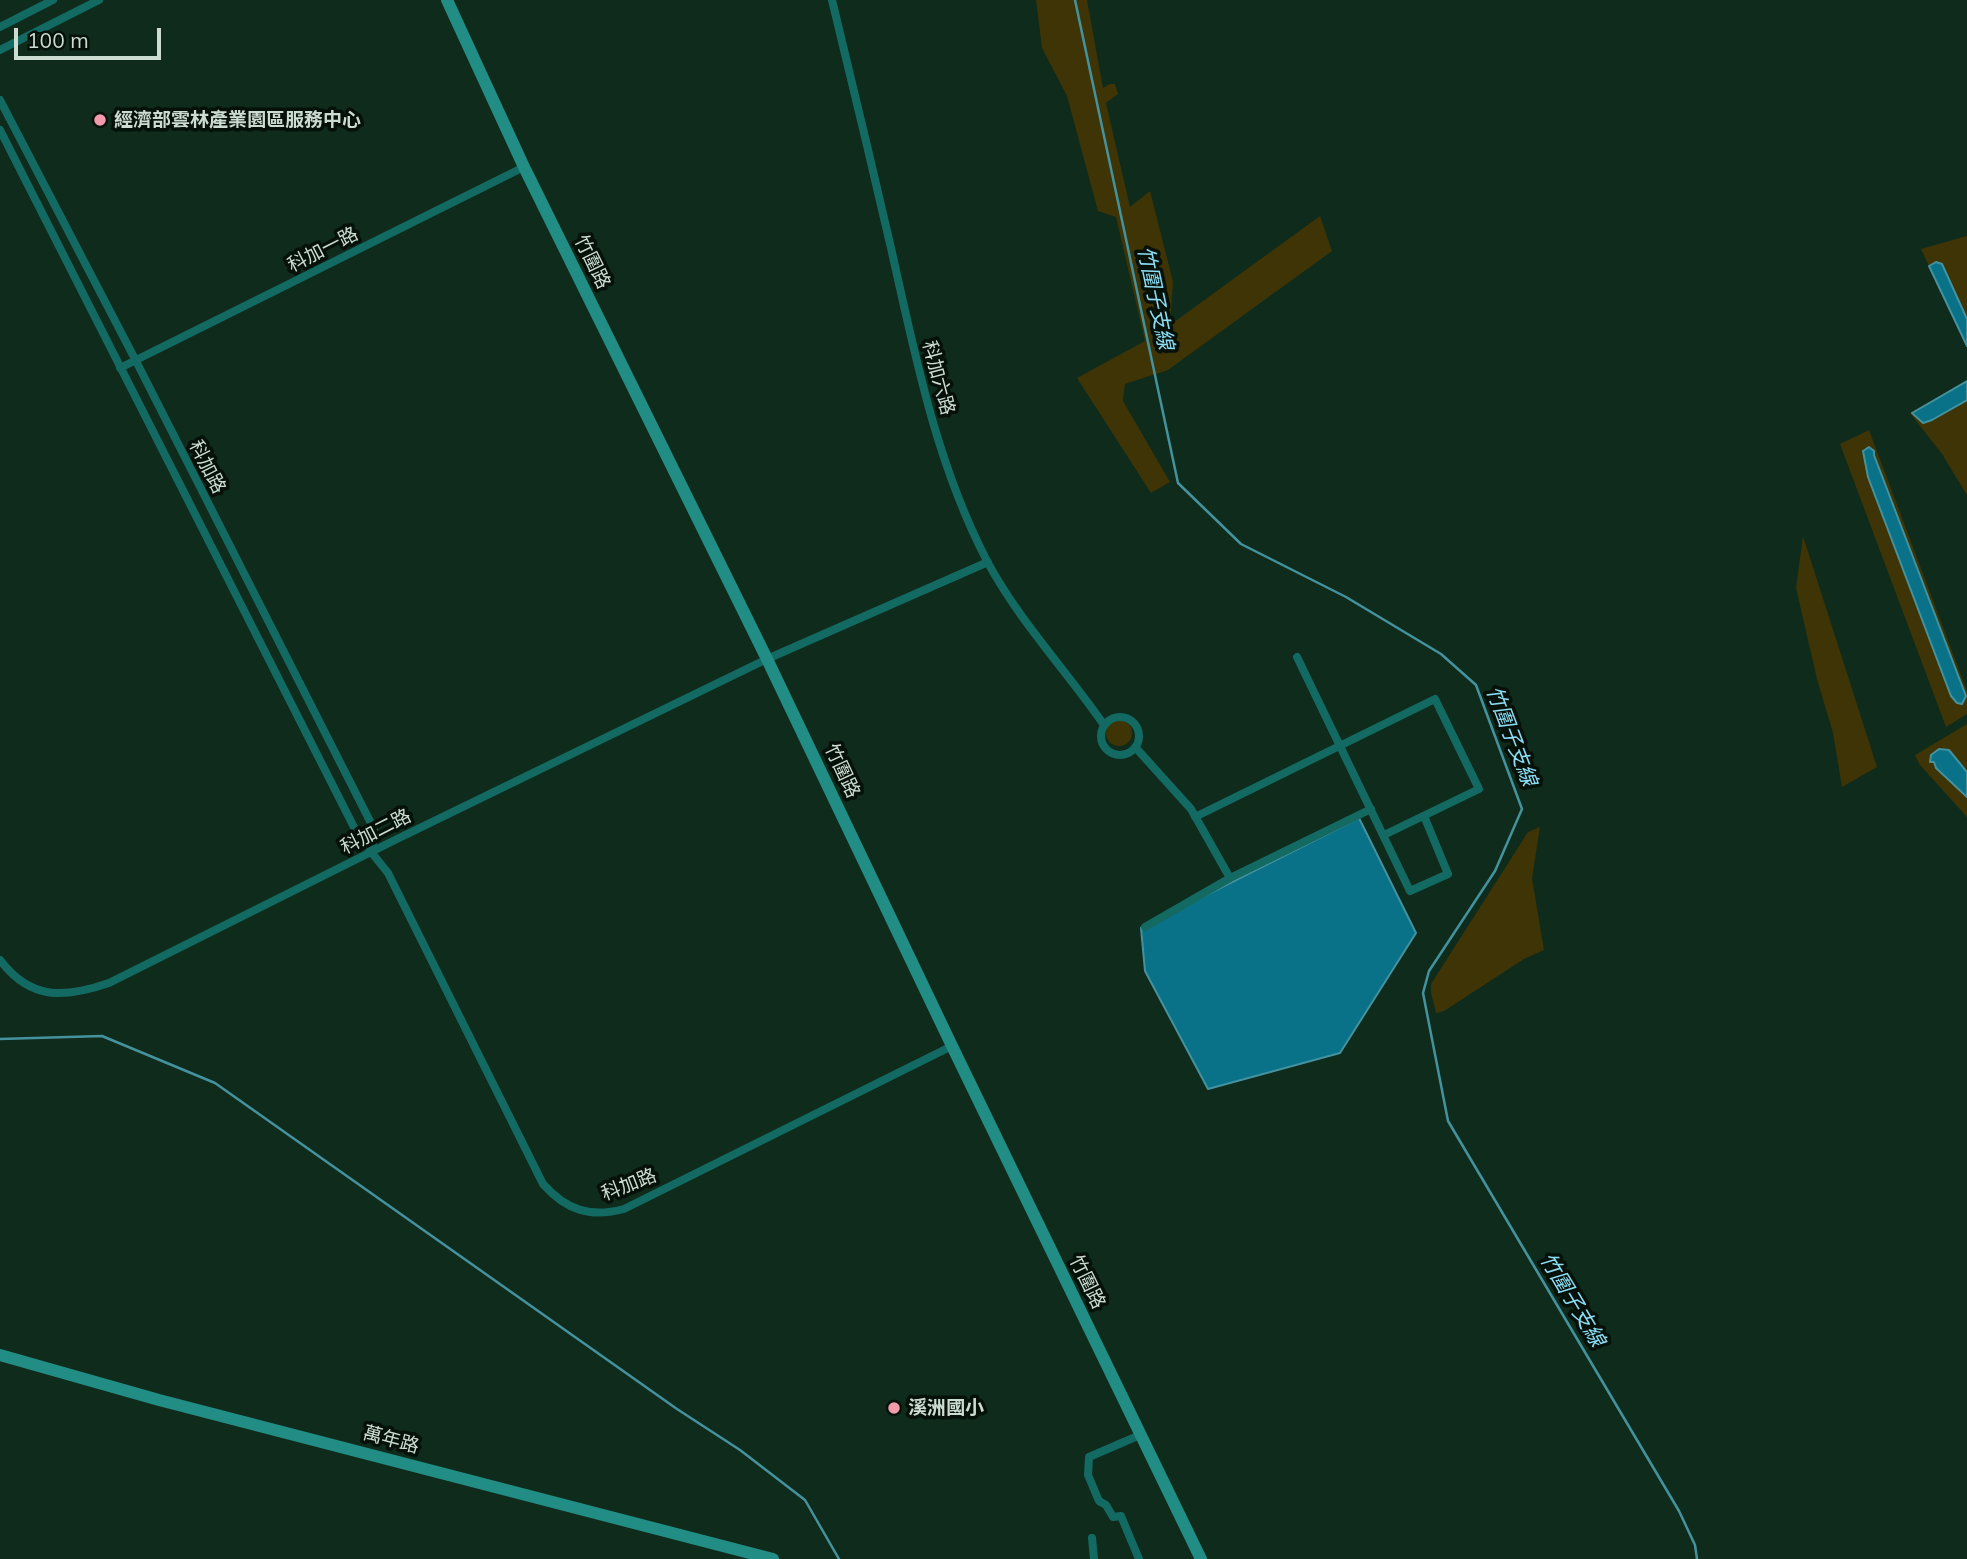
<!DOCTYPE html>
<meta charset="utf-8">
<style>
body{margin:0}
#map{position:relative;width:1967px;height:1559px;overflow:hidden;background:#0f2b1c;font-family:Mulish,sans-serif}
canvas{display:block}
.scale{position:absolute;left:14px;top:28px;width:147px;height:32px;box-sizing:border-box;border:4px solid #ccdcd1;border-top:0;padding-left:9px;font-size:21px;line-height:24px;white-space:nowrap;color:#ccdcd1;-webkit-text-stroke:5px #06110a;paint-order:stroke}
</style>
<div id="map">
<canvas width="1967" height="1559"></canvas>
<div class="scale">100 m</div>
</div>
<script>
const g = document.querySelector('canvas').getContext('2d');
g.lineJoin = 'round';
function paint(path, color) {
  g.fillStyle = color;
  g.fill(path, 'evenodd');
}
function trace(path, color, width, dash) {
  g.strokeStyle = color;
  g.lineWidth = width;
  g.lineCap = dash ? 'butt' : 'round';
  g.setLineDash(dash || []);
  g.stroke(path);
}
function label(font, color, halo, rows, align = 'center') {
  g.font = font + ' Mulish,"Noto Sans TC",sans-serif';
  g.lineWidth = 7;
  g.setLineDash([]);
  g.textBaseline = 'middle';
  g.strokeStyle = halo;
  g.fillStyle = color;
  for (const [text, x, y, turn = 0] of rows) {
    g.save();
    g.translate(x, y);
    g.rotate((+turn || 0) * Math.PI / 180);
    g.textAlign = isNaN(turn) ? turn : align;
    if (halo) g.strokeText(text, 0, 0);
    g.fillText(text, 0, 0);
    g.restore();
  }
}
paint(new Path2D(`
 M1036 0H1087L1103 88 1110 84H1115L1118 94 1106 103 1130 207 1150 191 1173 282 1170 325 1320 216 1332 251 1168 370 1125 384 1123 401 1170 482 1151 493 1077 378 1145 341 1116 217 1098 211 1067 96 1042 48Z
 M1967 236V347L1921 249Z
 M1967 381V495L1942 454 1910 413Z
 M1869 430 1967 691V714L1946 727 1840 444Z
 M1803 536 1877 767 1842 787 1833 733 1817 679 1796 588Z
 M1106 733a13 13 0 1 1 26 0a13 13 0 1 1-26 0Z
 M1967 724V817L1920 765 1915 755Z
 M1540 827 1532 878 1544 950 1524 959 1444 1011 1436 1013 1431 993V984L1528 832Z`), '#3e3406');
const water = new Path2D(`
 M1936 262 1942 264 1967 319V346L1929 266Z
 M1967 381V400L1932 420 1923 423 1912 413Z
 M1869 447 1874 451V455L1966 696 1962 704 1957 703 1951 696 1868 477 1863 451Z
 M1939 749 1949 750 1967 772V797L1936 768 1934 762H1930L1931 755Z
 M1359 818 1416 933 1340 1053 1208 1089 1145 971 1141 928Z`);
paint(water, '#097288');
trace(water, '#44929e', 2);
trace(new Path2D(`
 M1075 0 1178 483 1241 544 1346 597 1441 654 1476 685 1522 809 1495 871 1429 971 1423 993 1448 1121 1679 1511 1695 1545 1697 1559
 M0 1039 102 1036 215 1083 677 1409 740 1450 805 1500 839 1559`), '#44929e', 2.5);
trace(new Path2D(`
 M832 0C852 83 872 165 891 248 915 355 936 463 987 561 1019 621 1066 670 1104 725
 M0 27 53 0
 M0 50 99 0
 M0 100 136 361 374 829 372 851
 M0 130 359 837 388 873 543 1184C566 1210 590 1218 624 1209L952 1046
 M120 368 524 167
 M1297 657 1410 891 1448 874 1424 816
 M1101 736a19 19 0 1 1 38 0a19 19 0 1 1-38 0Z
 M1136 748 1191 809 1230 878
 M1195 817 1435 699 1479 789 1384 835
 M1145 927 1230 878 1371 809
 M0 960C31 1001 65 998 109 983L395 840 767 659 988 562
 M1092 1538 1094 1559
 M1139 1559 1121 1516 1113 1517 1106 1505 1099 1501 1088 1475 1089 1457 1140 1435`), '#136a63', 8);
trace(new Path2D(`
 M447 0 524 167 767 659 952 1046 1201 1559
 M0 1355 159 1400 773 1559`), '#218d84', 12);
for (const [x, y, r, color] of [
 [100,120,7,"#f39aac"],
 [894,1408,7,"#f39aac"]
]) {
  const dot = new Path2D();
  dot.arc(x, y, r, 0, 2 * Math.PI);
  g.fillStyle = color;
  g.fill(dot);
  trace(dot, '#06110a', 2.5);
}
label('bold 19px', '#ccdcd1', '#06110a', [
 ["經濟部雲林產業園區服務中心",114,120],
 ["溪洲國小",908,1408]
], 'left');
label('19px', '#ccdcd1', '#06110a', [
 ["科加一路",323,250,-27],
 ["竹圍路",592,262,64],
 ["科加六路",938,378,75],
 ["科加路",207,467,63],
 ["竹圍路",842,771,65],
 ["科加二路",376,832,-27],
 ["科加路",629,1185,-21],
 ["竹圍路",1087,1282,64],
 ["萬年路",391,1440,15]
]);
label('italic 21px', '#8cddf4', '#06110a', [
 ["竹圍子支線",1155,298,78],
 ["竹圍子支線",1511,736,69],
 ["竹圍子支線",1572,1300,59]
]);
</script>
